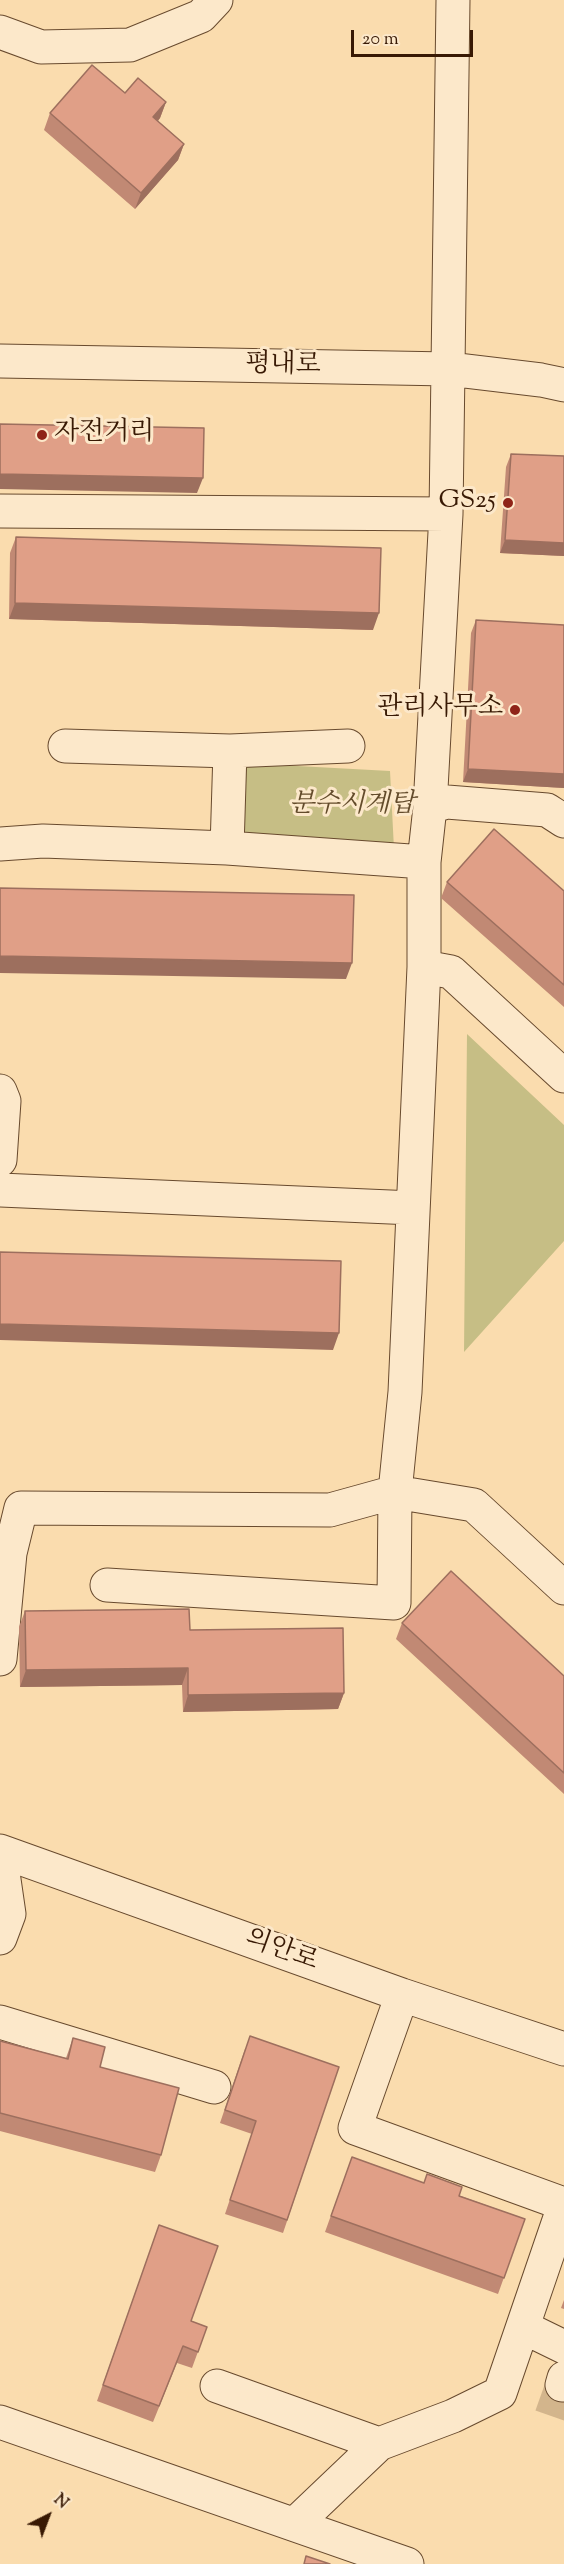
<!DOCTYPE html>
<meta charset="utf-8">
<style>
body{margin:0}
#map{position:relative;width:564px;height:2564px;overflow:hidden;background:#fadcae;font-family:"Sorts Mill Goudy",serif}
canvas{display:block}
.north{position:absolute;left:18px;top:2486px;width:60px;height:60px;-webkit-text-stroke:4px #fce8ca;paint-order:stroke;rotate:42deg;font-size:16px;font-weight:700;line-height:24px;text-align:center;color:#381904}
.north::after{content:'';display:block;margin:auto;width:21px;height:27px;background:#381904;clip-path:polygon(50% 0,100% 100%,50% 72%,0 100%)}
.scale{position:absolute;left:351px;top:30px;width:122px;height:27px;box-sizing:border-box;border:3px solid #381904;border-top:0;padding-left:8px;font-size:18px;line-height:21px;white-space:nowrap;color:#381904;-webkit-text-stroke:4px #fce8ca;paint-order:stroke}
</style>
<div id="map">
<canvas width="564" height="2564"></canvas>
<div class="north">N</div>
<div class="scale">20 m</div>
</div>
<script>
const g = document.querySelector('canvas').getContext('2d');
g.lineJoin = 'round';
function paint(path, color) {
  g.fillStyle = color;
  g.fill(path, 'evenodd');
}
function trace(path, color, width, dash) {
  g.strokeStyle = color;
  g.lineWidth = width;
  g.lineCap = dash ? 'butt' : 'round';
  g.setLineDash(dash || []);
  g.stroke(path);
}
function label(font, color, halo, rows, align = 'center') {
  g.font = font + ' "Sorts Mill Goudy","Noto Serif KR",serif';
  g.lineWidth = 6;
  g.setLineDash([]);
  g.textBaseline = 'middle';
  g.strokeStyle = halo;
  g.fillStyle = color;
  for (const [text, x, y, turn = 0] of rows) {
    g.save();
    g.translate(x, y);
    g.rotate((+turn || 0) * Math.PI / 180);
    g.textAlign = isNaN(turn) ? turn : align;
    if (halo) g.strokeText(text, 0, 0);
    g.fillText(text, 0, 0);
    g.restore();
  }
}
paint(new Path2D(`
 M242 763 390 771 394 849 240 837Z
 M467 1034 564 1125V1241L464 1352Z`), '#c6be85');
trace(new Path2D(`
 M551 2416 562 2385`), '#d3b58c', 33, [33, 16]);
const minor = new Path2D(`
 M0 32 41 47 130 45 201 16 216 0
 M0 361 449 369 541 380 564 385
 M0 511 446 514
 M65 746 230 751 348 746
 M430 807 447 802 547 810 564 821
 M0 844 43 841 227 848 424 862
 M227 848 230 751
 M424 967 451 972 564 1076
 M0 1091 4 1101 0 1160
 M0 1190 413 1208
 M107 1585 394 1603 395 1492 474 1505 564 1588
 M0 1659 10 1553 21 1508 330 1510 395 1492 405 1392 424 967V862L430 807 446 514 453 0
 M0 1851 402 1995 564 2049
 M0 1852 9 1914 0 1938
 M402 1995 355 2128 564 2204
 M0 2022 214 2087
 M523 2327 564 2347
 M562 2385 564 2378
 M217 2386 379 2444
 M0 2422 407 2564
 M295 2524 379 2444 453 2416 500 2393 564 2206`);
trace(minor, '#684a2e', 35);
trace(minor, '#fce8ca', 33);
paint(new Path2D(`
 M125 93 166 102 160 118 158 121 184 144 178 160 135 209 44 130 50 113Z
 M511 454 564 456V556L500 553 506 467Z
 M16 537 373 630 9 619 10 553Z
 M476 620 564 625V788L463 782 471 633Z
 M447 882 564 891V1007L441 898Z
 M25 1611 190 1630 344 1693 338 1709 183 1712 182 1685 20 1687 19 1627Z
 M402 1623 564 1676V1794L396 1639Z
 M73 2038 100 2067 161 2155 155 2172 0 2131V2041L66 2058Z
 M245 2049 339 2067 283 2233 225 2214 252 2134 220 2123Z
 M352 2157 525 2219 498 2294 325 2232Z
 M159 2225 191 2321 207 2327 192 2368 177 2363 153 2422 97 2401Z
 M564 2300V2309L561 2308Z`), '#c18974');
paint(new Path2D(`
 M166 102 160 118 147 134 153 117Z
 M184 144 178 160 135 209 141 193Z
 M0 474 203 478 197 493 0 489Z
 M505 540 564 543V556L500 553Z
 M15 603 379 613 373 630 9 619Z
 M468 769 564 774V788L463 782Z
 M0 956 352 963 346 979 0 973Z
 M0 1324 339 1333 333 1350 0 1340Z
 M188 1668 182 1685 20 1687 26 1670Z
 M344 1693 338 1709 183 1712 188 1695Z`), '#9d6f5e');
const building = new Path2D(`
 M92 65 125 93 138 78 166 102 153 117 184 144 141 193 50 113Z
 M0 424 204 428 203 478 0 474Z
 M511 454 564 456V543L505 540Z
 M16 537 381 548 379 613 15 603Z
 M476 620 564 625V774L468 769Z
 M494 829 564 891V985L447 882Z
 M0 888 354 895 352 963 0 956Z
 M0 1252 341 1261 339 1333 0 1324Z
 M451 1571 564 1676V1773L402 1623Z
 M189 1609 190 1630 343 1628 344 1693 188 1695V1668L26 1670 25 1611Z
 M250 2036 339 2067 287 2220 230 2200 256 2121 225 2110Z
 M73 2038 105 2047 100 2067 179 2088 161 2155 0 2113V2041L68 2059Z
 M352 2157 424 2183 427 2174 462 2187 459 2196 525 2219 504 2278 331 2216Z
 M159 2225 218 2246 191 2321 207 2327 198 2352 183 2346 159 2406 103 2385Z
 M306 2556 330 2564H304Z`);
paint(building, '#e09f87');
trace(building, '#9d6f5e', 1.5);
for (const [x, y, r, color] of [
 [42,435,6,"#8f2418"],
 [508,503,6,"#8f2418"],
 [515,710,6,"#8f2418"]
]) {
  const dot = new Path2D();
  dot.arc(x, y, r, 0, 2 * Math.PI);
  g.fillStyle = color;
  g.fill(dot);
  trace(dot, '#fce8ca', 2);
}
label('26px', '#381904', '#fce8ca', [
 ["평내로",283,367,1],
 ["의안로",281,1952,20]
]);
label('26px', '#381904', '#fce8ca', [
 ["자전거리",54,435,"left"],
 ["GS25",496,503],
 ["관리사무소",503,710]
], 'right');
label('italic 26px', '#634b2b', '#fce8ca', [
 ["분수시계탑",352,807]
]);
</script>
